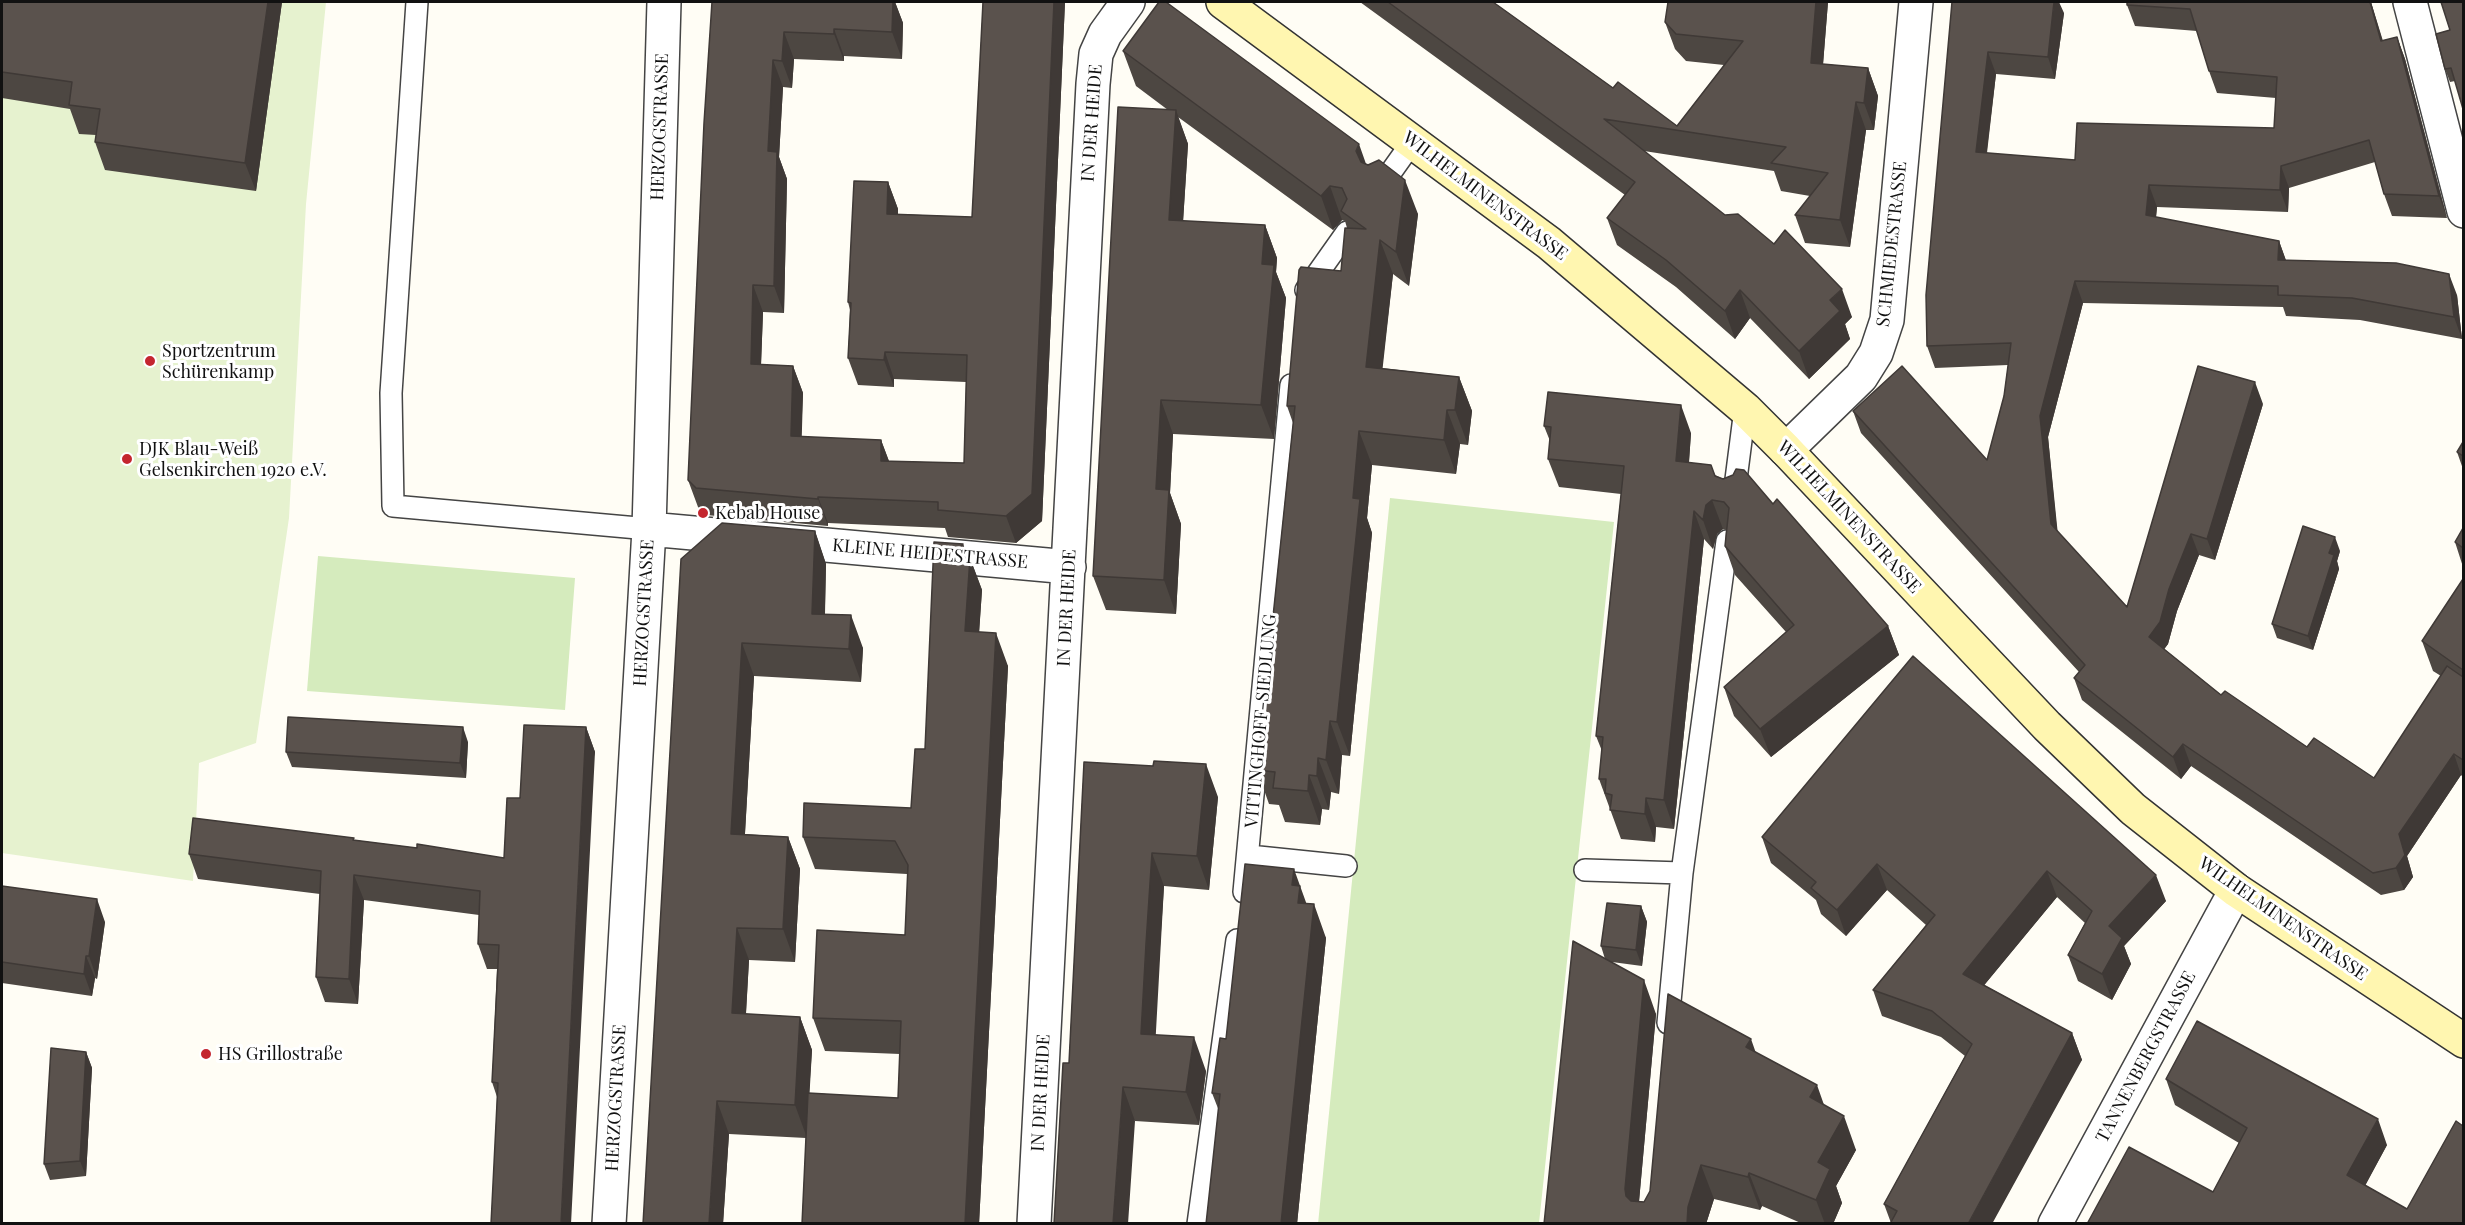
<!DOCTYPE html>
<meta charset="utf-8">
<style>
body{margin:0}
#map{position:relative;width:2465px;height:1225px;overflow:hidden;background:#fffdf5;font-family:"Playfair Display",serif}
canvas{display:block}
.frame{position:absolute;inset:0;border:3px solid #111;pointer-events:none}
</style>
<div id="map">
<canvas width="2465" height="1225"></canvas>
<div class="frame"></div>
</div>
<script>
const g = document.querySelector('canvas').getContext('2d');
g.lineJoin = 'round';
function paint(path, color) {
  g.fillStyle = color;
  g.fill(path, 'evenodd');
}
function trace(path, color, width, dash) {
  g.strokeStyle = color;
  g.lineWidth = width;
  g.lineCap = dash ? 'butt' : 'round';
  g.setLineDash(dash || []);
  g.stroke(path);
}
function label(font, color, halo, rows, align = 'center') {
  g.font = font + ' "Playfair Display",serif';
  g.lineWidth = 6;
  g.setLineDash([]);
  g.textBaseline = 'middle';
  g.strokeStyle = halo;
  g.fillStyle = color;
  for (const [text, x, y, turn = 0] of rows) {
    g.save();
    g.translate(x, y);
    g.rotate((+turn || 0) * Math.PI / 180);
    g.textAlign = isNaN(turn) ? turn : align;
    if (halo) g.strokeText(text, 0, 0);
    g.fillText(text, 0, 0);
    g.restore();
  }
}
paint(new Path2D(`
 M1390 498 1614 522 1539 1223 1318 1224Z
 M318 556 575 578 565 710 307 691Z`), '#d5ebbd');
paint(new Path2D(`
 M2 2H326L306 204 289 518 256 743 199 763 193 881 2 853Z`), '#e6f2cf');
const lane = new Path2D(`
 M417 2 391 393 393 506 649 529
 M1381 186 1413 141
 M1306 290 1347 232
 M1734 495 1745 409
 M1249 856 1346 866
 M1585 870 1682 873
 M1244 892 1291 385
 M1668 1023 1682 873 1727 541
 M1198 1224 1237 940`);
const street = new Path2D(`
 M2410 2 2464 211
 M1786 450 1861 377 1876 353 1887 320 1916 2
 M649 529 1069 567
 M609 1224 649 529 664 2
 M1034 1224 1093 84 1096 54 1105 34 1128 2
 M2055 1224 2236 890`);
const secondary = new Path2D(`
 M1223 2 1549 243 1745 409 1786 450 2047 726 2133 809 2236 890 2464 1041`);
trace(lane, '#444', 24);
trace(street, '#444', 36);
trace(secondary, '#333', 36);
trace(lane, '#fff', 21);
trace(street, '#fff', 33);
trace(secondary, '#fff6b0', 33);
paint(new Path2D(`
 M2 2H282L256 191 105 170 95 142 96 135 79 134 70 109 2 98Z
 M712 2H895L903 23 902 59 844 56V61L794 59 792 88 783 87 779 157 787 179 784 313 763 312 761 365 793 366 803 393 801 437 881 440 889 461 964 463 966 382 894 379V387L858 385 848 358 850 310 848 302 888 182 898 209V214L972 217 983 2H1065L1042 521 1016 543 948 537 945 528 828 523V526L706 515 698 507 688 480Z
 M1360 2H1493L1613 88 1677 126 1724 65 1686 61 1675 49 1665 22 1668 2H1828L1823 64 1868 68 1878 96 1874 130H1866L1850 247 1805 243 1795 215 1810 196 1781 191 1774 171 1644 151 1852 317 1845 324 1850 339 1809 379 1750 318 1735 339 1676 287 1617 245 1607 218 1625 195Z
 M1952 2 2064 13 2055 79 1996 74 1987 153 2075 160 2274 128 2276 98 2217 93 2209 71 2197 31 2135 26 2127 5 2371 2 2383 41 2397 37 2405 59 2447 218 2392 216 2384 194 2375 162 2289 188 2288 212 2157 207 2156 217 2279 241 2286 261 2457 295 2462 339 2360 320 2286 316 2283 307 2083 303 2048 437 2057 531 2127 607 2263 404 2215 560 2199 555 2177 611 2168 644 2164 649 2221 695 2307 747 2374 778 2441 676 2433 671 2422 641 2463 579V777L2461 775 2407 856 2413 877 2404 890 2381 895 2191 766 2181 779 2082 700 2074 678 2079 672 1861 433 1853 411 1987 460 2004 396 2008 365 1935 368 1927 346Z
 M2463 2 2455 81 2450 82 2445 69Z
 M1123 51 1366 164 1418 214 1409 286 1393 274 1382 368 1459 377 1472 411 1468 445 1460 444 1456 474 1372 465 1367 518 1372 533 1350 756 1342 755 1339 794 1331 792 1329 810 1322 809 1320 825 1285 822 1279 805 1269 804 1257 770 1293 423 1287 406 1341 271 1347 228 1345 221 1342 220 1333 230 1178 117 1188 144 1183 221 1265 225 1277 258 1276 272 1286 298 1274 439 1173 434 1170 493 1181 524 1176 614 1106 610 1093 576 1168 110 1136 86Z
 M1544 426 1691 433 1689 462 1773 504 1888 626 1899 655 1771 757 1734 716 1724 687 1786 632 1735 575 1725 546 1726 530 1723 529 1717 534 1713 549 1704 539 1674 829 1656 827 1655 842 1621 839 1599 779 1602 751 1596 736 1621 494 1559 487 1548 459 1550 441Z
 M2463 442V469L2457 452Z
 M2463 528V567L2455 542Z
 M815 531 826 564 825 614 863 648 861 682 754 676 745 834 788 837 800 869 795 962 749 960 746 1014 800 1017 812 1050 809 1093 898 1098 900 1054 825 1051 813 1018 905 935 908 875 907 874 815 869 803 837 911 808 925 749 963 544 968 558H970L982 590 979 632 1008 666 979 1224H802L806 1138 729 1134 723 1224 681 559Z
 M2340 551 2337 561 2339 569 2313 650 2277 638 2272 624Z
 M1913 656 2166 901 2124 946 2131 964 2112 1000 2078 981 2068 955 2085 923 2057 897 1984 985 2072 1033 2082 1060 1891 1223 1884 1204 1965 1056 1941 1037 1882 1016 1873 990 1926 925 1887 890 1846 936 1821 914 1816 900 1771 863 1762 837Z
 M586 727 595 752 494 1172 497 1097 492 1082 497 969H487L478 944 479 915 364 900 358 1004 325 1002 316 977 320 894 198 879 189 854 354 838V840L417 848 504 858 520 798Z
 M468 742 466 778 292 767 286 752Z
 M1084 762 1218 797 1209 890 1164 886 1158 978 1155 1034 1206 1071 1199 1125 1135 1121 1069 1063Z
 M2 886 105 922 97 979 95 978 92 996 2 983Z
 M1306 904 1326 938 1297 1224H1206L1219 1111 1212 1093 1226 1039Z
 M1641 906 1647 922 1642 966 1612 962 1656 1014 1639 1201 1644 1202 1755 1052 1824 1105 1856 1150 1836 1186 1842 1203 1833 1224H1803L1762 1206 1760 1210 1714 1199 1706 1224H1544L1605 959 1601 946Z
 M86 1052 92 1068 86 1176 50 1180 44 1164Z
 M2166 1079 2387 1145 2365 1185 2407 1209 2463 1224 2213 1192 2239 1143 2175 1105Z`), '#4d4742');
paint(new Path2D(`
 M268 2H282L256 191 245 163Z
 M893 2H895L903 23 902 59 892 32Z
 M1054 2H1065L1042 521 1016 543 1006 516Z
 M1816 2H1828L1821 90 1811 63Z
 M2054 2H2059L2064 13 2055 79 2048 57Z
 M2370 2H2371L2389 63 2381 41Z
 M834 29 844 56V61L834 34Z
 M784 32 794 59 792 88 782 61Z
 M2397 37 2405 59 2447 218 2439 196Z
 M1988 52 1996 74 1984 174 1976 152Z
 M773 60 783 87 779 157 787 179 784 313 774 286 768 151Z
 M1868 68 1878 96 1874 130 1864 103Z
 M1856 102 1866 130 1850 247 1840 220Z
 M1176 110 1188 144 1181 254 1169 220Z
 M1359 144 1371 178 1368 185 1356 151Z
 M2281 166 2289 188 2288 212 2280 190Z
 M1405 180 1418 214 1409 286 1396 252Z
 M888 182 898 209 897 240 887 214Z
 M2149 185 2157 207 2154 237 2146 215Z
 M1330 186 1342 220 1333 230 1321 196Z
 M1265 225 1277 258 1276 272 1286 298 1274 439 1261 405 1262 264Z
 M1380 240 1393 274 1379 401 1366 367Z
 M2279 241 2287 263 2278 260Z
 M2449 274 2457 295 2462 339 2454 317Z
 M2075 281 2083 303 2048 437 2059 545 2051 524 2040 416Z
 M753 285 763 312 760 391 751 364Z
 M1842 289 1852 317 1845 324 1850 339 1809 379 1799 351 1830 300Z
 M1740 290 1750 318 1735 339 1725 311Z
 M885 352 894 379V387L884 360Z
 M793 366 803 393 801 463 791 436Z
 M1459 377 1472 411 1468 445 1455 410Z
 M2255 382 2263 404 2215 560 2207 539Z
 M1161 400 1173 434 1170 493 1181 524 1176 614 1164 580 1156 489Z
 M1681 405 1691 433 1687 489 1676 461Z
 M1447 410 1460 444 1456 474 1444 440Z
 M1359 431 1372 465 1367 518 1372 533 1350 756 1337 722 1353 498Z
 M881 440 891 467 881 461Z
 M818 497 828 523V526L818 499Z
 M1712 500 1723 529 1717 534 1713 549 1703 520 1706 505Z
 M1694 511 1704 539 1674 829 1664 800Z
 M815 531 826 564 824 647 812 614Z
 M2191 534 2199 555 2177 611 2168 644 2157 659 2149 637 2169 589Z
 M2335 537 2340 551 2337 561 2339 569 2313 650 2308 636 2329 553Z
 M963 544 970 562V558L982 590 977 664 965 631 949 557Z
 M851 615 863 648 861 682 849 649Z
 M1888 626 1899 655 1771 757 1760 729Z
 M996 633 1008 666 979 1224H965Z
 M742 643 754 676 743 867 731 834Z
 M1330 721 1342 755 1339 794 1326 760Z
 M463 727 468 742 466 778 460 763Z
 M586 727 595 752 571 1224H561Z
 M2183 744 2191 766 2181 779 2173 757Z
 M2454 754 2461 775 2407 856 2413 877 2404 890 2396 868 2399 834Z
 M1318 758 1331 792 1329 810 1317 776Z
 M1206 764 1218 797 1209 890 1197 856Z
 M1309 775 1322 809 1320 825 1308 791Z
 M1646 798 1656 827 1655 842 1645 814Z
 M788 837 800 869 795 962 783 929Z
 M1152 853 1164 886 1154 1067 1141 1034Z
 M1877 864 1887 890 1846 936 1837 910Z
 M1294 869 1312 919 1310 937 1292 885Z
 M2047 871 2057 897 1972 1000 1963 974Z
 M354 875 364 900 358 1004 349 979Z
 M2156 875 2166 901 2124 946 2131 964 2112 1000 2102 974 2109 926Z
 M97 899 105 922 97 979 89 956Z
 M1314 904 1326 938 1297 1224H1281Z
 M1641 906 1647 922 1642 966 1636 950Z
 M737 928 749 960 744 1046 732 1013Z
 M86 956 95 978 92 996 84 974Z
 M1644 980 1656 1014 1637 1224 1626 1196 1625 1189Z
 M800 1017 812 1050 807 1138 795 1105Z
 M2072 1033 2082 1060 1992 1224H1968Z
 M1194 1037 1206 1071 1199 1125 1186 1092Z
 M1751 1039 1763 1073 1746 1047Z
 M86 1052 92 1068 86 1176 80 1161Z
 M1817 1085 1829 1119 1810 1097Z
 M1123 1087 1135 1121 1128 1224H1113Z
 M717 1101 729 1134 723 1224H709Z
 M1844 1116 1856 1150 1836 1186 1842 1203 1833 1224H1825L1816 1200 1818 1162Z
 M2378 1119 2387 1145 2357 1201 2347 1175Z
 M1701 1165 1714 1199 1706 1224H1687L1688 1207Z
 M1749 1173 1762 1206 1760 1210 1748 1177Z`), '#3f3936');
const building = new Path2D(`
 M2 2H268L245 163 95 142 100 109 69 105 72 82 2 72Z
 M712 2H893L892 32 834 29V34L784 32 782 61 773 60 768 151 777 152 774 286 753 285 751 364 793 366 791 436 881 440V461L964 463 967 355 885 352 884 360 848 358 851 303 848 302 854 181 888 182 887 214 972 217 983 2H1054L1032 494 1006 516 938 510V502L818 497V499L696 488 688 480 704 123Z
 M1159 2H1166L1359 144 1356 151 1361 162 1368 165 1379 160 1405 180 1396 252 1380 240 1366 367 1459 377 1455 410H1447L1444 440 1359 431 1353 498 1360 499 1337 722 1330 721 1326 760 1318 758 1317 776 1309 775 1308 791 1273 788 1275 772 1257 770 1295 406H1287L1299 270 1301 267 1341 271 1345 228 1366 229 1341 211 1347 199 1342 188 1330 186 1321 196 1123 51Z
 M1388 2H1493L1613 88 1618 82 1677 126 1743 41 1676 34 1665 22 1668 2H1816L1811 63 1868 68 1864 103 1856 102 1840 220 1795 215 1828 173 1771 163 1786 147 1604 119 1725 215 1738 214 1774 244 1785 230 1842 289 1830 300 1840 311 1799 351 1740 290 1725 311 1666 260 1607 218 1635 182Z
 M1952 2H2054L2048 57 1988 52 1976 152 2075 160 2077 123 2274 128 2277 77 2209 71 2190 9 2127 5V2H2370L2381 41 2397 37 2439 196 2384 194 2369 140 2281 166 2280 190 2149 185 2146 215 2279 241 2278 260 2396 263 2449 274 2454 317 2352 298 2278 295V286L2075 281 2040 416 2051 524 2127 607 2198 366 2255 382 2207 539 2191 534 2169 589 2160 622 2149 637 2221 695 2225 691 2307 747 2314 738 2374 778 2447 666 2463 677V760L2454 754 2399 834 2405 855 2396 868 2373 873 2183 744 2173 757 2074 678 2085 665 1853 411 1902 366 1987 460 2004 396 2011 343 1927 346 1926 295Z
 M2441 2H2463V109L2451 68 2445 69 2436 34 2450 30Z
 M1118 107 1176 110 1169 220 1265 225 1262 264 1274 265 1261 405 1161 400 1156 489 1169 490 1164 580 1093 576Z
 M1548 392 1681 405 1676 461 1711 465 1715 476 1723 479 1733 475 1736 469 1744 470 1773 504 1777 499 1888 626 1760 729 1724 687 1794 625 1725 546 1729 508 1724 502 1712 500 1706 505 1703 520 1694 511 1664 800 1646 798 1645 814 1610 810 1612 795 1605 793 1606 779H1599L1603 737 1596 736 1624 466 1548 459 1551 427 1544 426Z
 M2463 442V456L2457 452Z
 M722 523 815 531 812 614 851 615 849 649 742 643 731 834 788 837 783 929 737 928 732 1013 800 1017 795 1105 717 1101 709 1224H643L681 559Z
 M2303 526 2335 537 2329 553 2334 555 2308 636 2272 624Z
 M2463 528V548L2455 542Z
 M934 542 963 544 949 557 970 558 965 631 996 633 965 1224H802L808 1093 898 1098 901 1021 813 1018 817 930 905 935 908 865 895 841 803 837 804 803 911 808 915 749H925Z
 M2463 579V670L2422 641Z
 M1913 656 2156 875 2109 926 2122 938 2102 974 2068 955 2092 911 2047 871 1963 974 2072 1033 1968 1224H1890L1897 1211 1884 1204 1972 1044 1932 1011 1873 990 1935 915 1877 864 1837 910 1811 888 1816 882 1762 837Z
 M288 717 463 727 460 763 286 752Z
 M524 725 586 727 561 1224H491L498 1083 492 1082 499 945 478 944 480 891 354 875 349 979 316 977 321 871 189 854 193 818 354 838 353 840 417 848V844L504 858 507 798H520Z
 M1154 761 1206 764 1197 856 1152 853 1146 944 1141 1034 1194 1037 1186 1092 1123 1087 1113 1224H1054L1063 1063H1069L1084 762 1153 766Z
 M1245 864 1294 869 1292 885 1300 886 1298 903 1314 904 1281 1224H1206L1220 1094 1212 1093 1220 1038 1226 1039Z
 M2 886 97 899 89 956H86L84 974 2 962Z
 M1607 903 1641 906 1636 950 1601 946Z
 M1573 941 1644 980 1625 1189 1626 1196 1631 1201 1644 1202 1650 1191 1668 994 1751 1039 1746 1047 1817 1085 1810 1097 1844 1116 1818 1162 1830 1169 1816 1200 1749 1173 1748 1177 1701 1165 1688 1207 1687 1224H1544Z
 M2197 1021 2378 1119 2347 1175 2407 1209 2456 1121 2463 1126V1224H2087L2129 1147 2213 1192 2247 1128 2166 1079Z
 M51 1048 86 1052 80 1161 44 1164Z`);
paint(building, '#5a524d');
trace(building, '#3f3936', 1.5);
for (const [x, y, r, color] of [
 [150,361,6,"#c4262e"],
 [127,459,6,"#c4262e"],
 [703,513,6,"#c4262e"],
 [206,1054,6,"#c4262e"]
]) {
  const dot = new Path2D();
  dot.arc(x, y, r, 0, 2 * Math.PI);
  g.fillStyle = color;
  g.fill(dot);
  trace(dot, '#fff', 2);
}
label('18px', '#111', '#fff', [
 ["IN DER HEIDE",1092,123,-86],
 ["HERZOGSTRASSE",660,127,-88],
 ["WILHELMINENSTRASSE",1485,196,37],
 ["SCHMIEDESTRASSE",1892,244,-84],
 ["WILHELMINENSTRASSE",1849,517,47],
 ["KLEINE HEIDESTRASSE",930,554,5],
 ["IN DER HEIDE",1067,608,-87],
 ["HERZOGSTRASSE",644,613,-87],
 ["VITTINGHOFF-SIEDLUNG",1261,721,-85],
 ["WILHELMINENSTRASSE",2283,919,35],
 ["TANNENBERGSTRASSE",2146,1057,-62],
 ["IN DER HEIDE",1041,1093,-87],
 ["HERZOGSTRASSE",616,1098,-87]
]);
label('18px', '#111', '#fff', [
 ["Sportzentrum",162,351],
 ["Schürenkamp",162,372],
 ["DJK Blau-Weiß",139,449],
 ["Gelsenkirchen 1920 e.V.",139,470],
 ["Kebab House",715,513],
 ["HS Grillostraße",218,1054]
], 'left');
</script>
